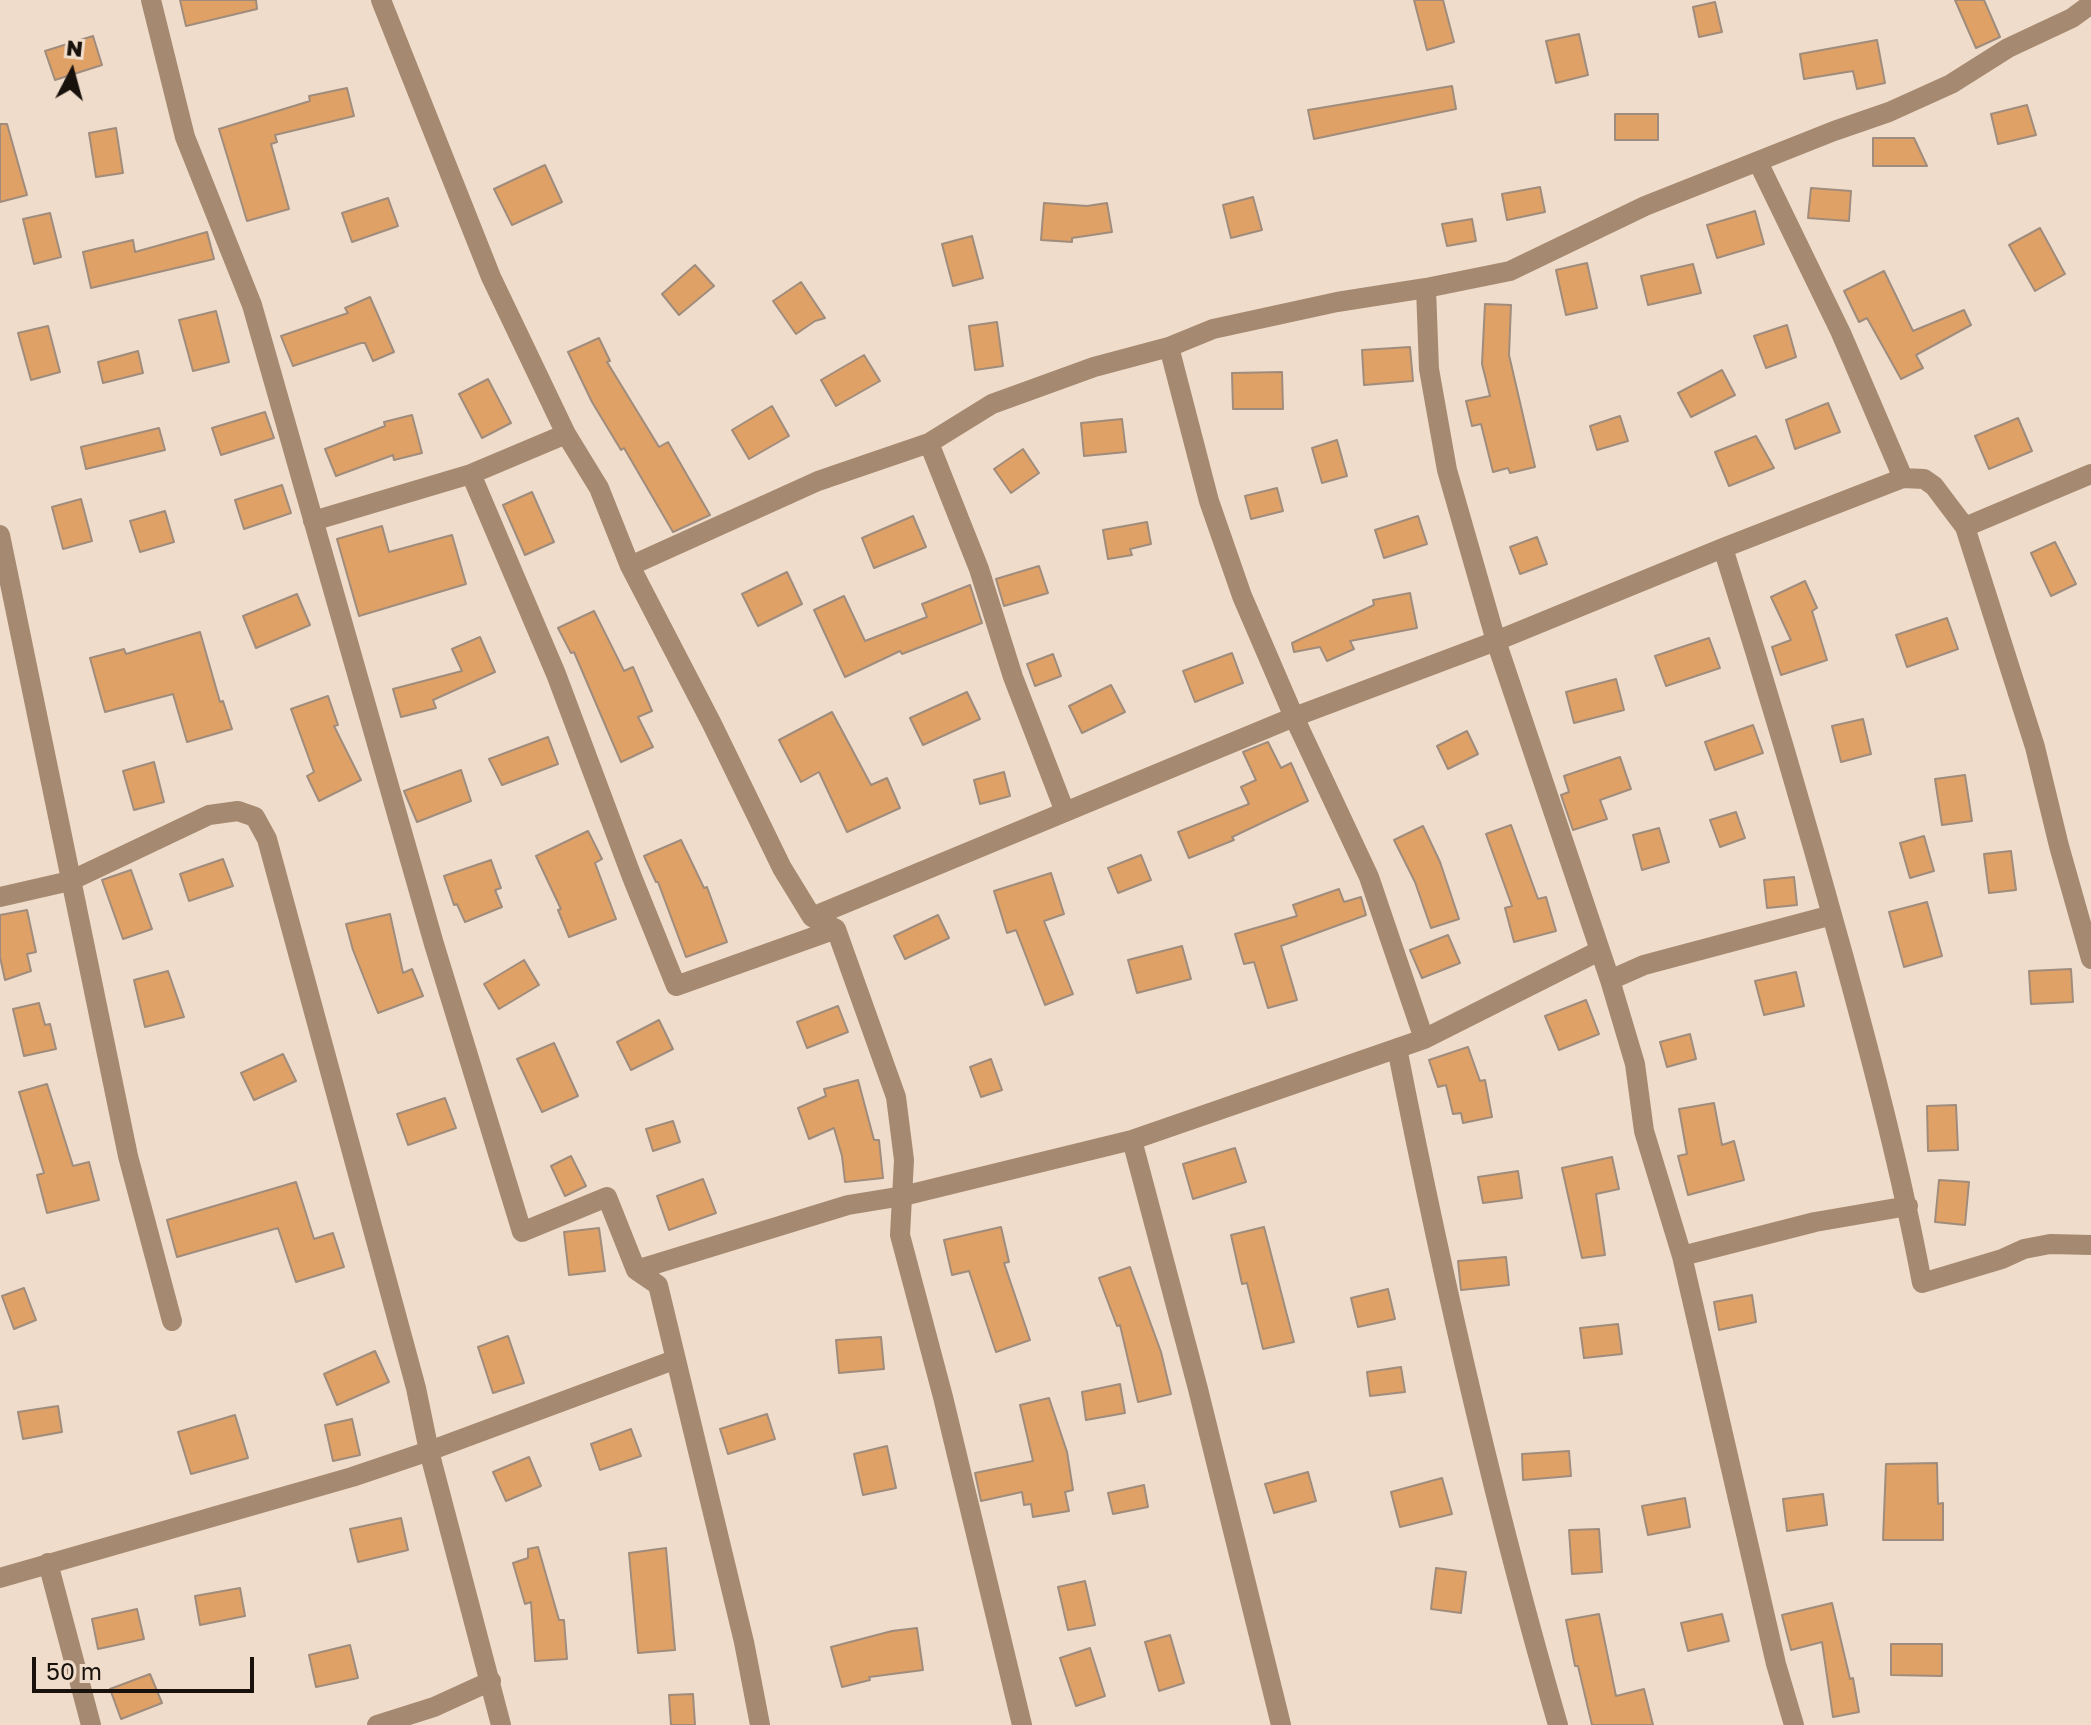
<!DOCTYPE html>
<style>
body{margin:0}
#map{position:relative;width:2091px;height:1725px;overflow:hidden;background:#f0dcca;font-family:"Golos Text",sans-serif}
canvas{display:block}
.north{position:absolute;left:32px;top:32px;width:80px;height:80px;-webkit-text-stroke:6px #f0dcca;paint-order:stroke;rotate:6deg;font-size:22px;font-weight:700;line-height:32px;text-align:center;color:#19120c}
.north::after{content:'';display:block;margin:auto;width:28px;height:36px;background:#19120c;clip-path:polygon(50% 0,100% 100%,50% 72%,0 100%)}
.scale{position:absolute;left:32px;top:1657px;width:222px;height:36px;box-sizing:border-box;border:4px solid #19120c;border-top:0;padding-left:10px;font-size:24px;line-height:28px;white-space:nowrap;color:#19120c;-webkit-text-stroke:6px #f0dcca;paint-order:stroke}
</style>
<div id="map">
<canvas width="2091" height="1725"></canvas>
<div class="north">N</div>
<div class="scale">50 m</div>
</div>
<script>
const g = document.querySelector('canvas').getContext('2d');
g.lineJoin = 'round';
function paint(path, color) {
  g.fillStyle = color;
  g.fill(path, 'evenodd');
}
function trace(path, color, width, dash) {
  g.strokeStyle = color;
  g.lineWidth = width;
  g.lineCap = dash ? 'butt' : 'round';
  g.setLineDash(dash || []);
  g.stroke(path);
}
const building = new Path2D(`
 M180 0H256L257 9 186 26Z
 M1414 0H1443L1454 42 1427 50Z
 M1955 0H1984L2000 37 1976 48Z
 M1715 2 1722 32 1699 37 1693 7Z
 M1579 34 1588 75 1556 83 1546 41Z
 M93 36 102 65 55 80 45 51Z
 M1877 40 1885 83 1857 89 1853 71 1804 79 1800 54Z
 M1452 86 1456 109 1314 139 1308 110Z
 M347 88 354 116 275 135 277 142 271 144 289 209 247 221 219 129 310 101 309 96Z
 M2027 105 2036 135 1998 144 1991 114Z
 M1615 114H1658V140H1615Z
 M0 124H7L27 195 0 202Z
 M116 128 123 173 96 177 89 133Z
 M1873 138H1914L1927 166H1873Z
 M545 165 562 202 512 225 494 189Z
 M1540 187 1545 212 1507 220 1502 194Z
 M1811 188 1851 191 1849 221 1808 218Z
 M1253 197 1262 230 1231 238 1223 205Z
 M388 198 398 226 352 242 342 213Z
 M1044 203 1087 206 1107 203 1112 232 1072 238V242L1041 240Z
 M1755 211 1764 244 1717 258 1707 225Z
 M50 213 61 257 34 264 23 219Z
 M1472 219 1476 241 1447 246 1442 224Z
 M2040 228 2065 274 2035 291 2009 245Z
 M207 232 214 259 91 288 83 252 133 240 135 252Z
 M972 236 983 278 953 286 942 244Z
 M1587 263 1597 308 1566 315 1556 270Z
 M1693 264 1701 293 1648 305 1641 276Z
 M695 265 714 286 679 315 662 294Z
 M1884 271 1913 331 1964 310 1971 325 1916 355 1923 368 1901 379 1867 318 1859 322 1844 291Z
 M801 282 825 318 815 321 796 334 773 301Z
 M370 297 394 352 373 361 365 343H361L293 366 281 336 348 313 345 308Z
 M1485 304 1511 305 1509 355 1535 467 1510 473 1508 468 1493 472 1481 424 1472 426 1466 401 1490 396 1482 364Z
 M216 311 229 362 193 371 179 320Z
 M997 322 1003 366 975 370 969 326Z
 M1787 325 1796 357 1766 368 1754 336Z
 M48 326 60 372 31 380 18 333Z
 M599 338 610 361 607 362 659 447 668 442 710 515 673 532 624 448 621 450 592 402 568 352Z
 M1410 347 1413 381 1364 385 1362 350Z
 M138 351 143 373 103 383 98 362Z
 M864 355 880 381 836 406 821 380Z
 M1722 370 1735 395 1691 417 1678 393Z
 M1282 372 1283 409H1233L1232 373Z
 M488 379 511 423 482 438 459 394Z
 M1828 403 1840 432 1795 449 1786 420Z
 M772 406 789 436 749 459 732 430Z
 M265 412 274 438 221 455 212 428Z
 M412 415 422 453 394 460 393 455 336 476 325 449 385 426 384 422Z
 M1620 416 1628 441 1597 450 1590 426Z
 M2018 418 2032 451 1989 469 1975 436Z
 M1122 419 1126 452 1084 456 1081 423Z
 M159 428 165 450 86 469 81 447Z
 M1756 436 1774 468 1729 486 1715 452Z
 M1337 440 1347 476 1322 483 1312 448Z
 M1023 449 1039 473 1011 493 994 469Z
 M282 485 291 513 244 529 235 500Z
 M1277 488 1283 511 1251 519 1245 496Z
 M532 492 554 542 525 555 503 505Z
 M81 499 92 541 63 549 52 507Z
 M165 511 174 542 140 552 130 521Z
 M913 516 926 547 874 568 862 538Z
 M1418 516 1427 544 1384 558 1375 530Z
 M1147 522 1151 544 1130 549 1132 555 1108 559 1103 530Z
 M382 526 389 552 452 535 466 584 359 616 337 539Z
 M1537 537 1547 564 1520 574 1510 547Z
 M2055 542 2076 584 2051 596 2031 553Z
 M1039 566 1048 593 1004 606 996 579Z
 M787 572 802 604 758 626 742 594Z
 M1805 581 1817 608 1812 611 1827 660 1781 675 1772 647 1791 640 1771 597Z
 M970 585 982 623 902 654 900 651 845 677 814 610 844 596 865 641 927 617 922 604Z
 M1410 593 1417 628 1350 641 1354 649 1327 661 1320 647 1294 652 1292 643 1374 605 1373 600Z
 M297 594 310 625 256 648 243 616Z
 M594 611 624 671 633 667 652 711 638 717 653 747 621 762 574 652 571 653 558 628Z
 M1947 618 1958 649 1907 667 1896 635Z
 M200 632 220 702 223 701 232 729 187 742 173 694 105 712 90 658 124 649 126 654Z
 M480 637 495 672 433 700 436 708 401 717 393 689 462 671 452 649Z
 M1709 638 1720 668 1666 686 1655 656Z
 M1232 653 1243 683 1195 702 1183 671Z
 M1053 654 1061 676 1035 686 1027 664Z
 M1616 679 1624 710 1574 723 1566 692Z
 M1111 685 1125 712 1082 733 1069 706Z
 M967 692 980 719 923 745 910 718Z
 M328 696 338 725 334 726 361 780 319 801 307 776 314 772 291 709Z
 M832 712 871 785 887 778 900 808 847 832 819 772 801 782 779 740Z
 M1863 719 1871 754 1841 762 1832 726Z
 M1753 725 1763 753 1715 770 1705 742Z
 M1467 731 1478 754 1448 769 1437 746Z
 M548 737 558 764 502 785 489 759Z
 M1268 742 1281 768 1291 763 1308 801 1232 837 1234 840 1189 858 1178 832 1249 804 1241 787 1256 780 1243 752Z
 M1620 757 1631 789 1600 800 1607 819 1573 830 1561 795 1569 792 1564 776Z
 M154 762 164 802 134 810 123 771Z
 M461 770 471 801 417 822 404 791Z
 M1004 772 1010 796 980 804 974 780Z
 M1965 775 1972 821 1942 825 1935 779Z
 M1736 812 1745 838 1720 847 1710 820Z
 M1511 825 1538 899 1546 897 1556 931 1514 942 1505 908 1512 906 1486 834Z
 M1423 826 1440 862 1459 919 1431 928 1415 882 1394 840Z
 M1659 828 1669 862 1642 870 1633 835Z
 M588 831 602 859 595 863 616 919 569 937 558 910 561 909 536 856Z
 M1924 836 1934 871 1910 878 1900 843Z
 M681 840 704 888 707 887 727 942 686 957 658 882H656L644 856Z
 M2011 851 2016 890 1989 893 1984 854Z
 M1141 855 1151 880 1118 893 1108 868Z
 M223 859 233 886 189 901 180 874Z
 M491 860 501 888 495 890 502 907 465 922 457 904 454 905 444 876Z
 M131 870 152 929 123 939 102 880Z
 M1051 873 1064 914 1044 921 1073 994 1045 1005 1016 930 1007 933 994 891Z
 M1794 877 1797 905 1767 908 1764 880Z
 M1339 889 1344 902 1361 897 1366 915 1281 946 1297 1000 1268 1008 1254 962 1244 964 1235 934 1297 916 1293 905Z
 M1927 902 1942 956 1904 967 1889 912Z
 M27 910 36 952 27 954 31 971 5 980 0 957V915Z
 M390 914 403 973 412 969 423 996 378 1013 353 950 346 924Z
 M938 915 949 938 905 959 894 936Z
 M1448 935 1460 963 1422 978 1410 950Z
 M1182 946 1191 979 1137 993 1128 960Z
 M524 960 539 985 499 1009 484 984Z
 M2071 969 2073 1002 2031 1004 2029 971Z
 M168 971 184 1017 145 1027 134 980Z
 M1796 972 1804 1006 1764 1015 1755 981Z
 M1586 1000 1599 1034 1559 1050 1545 1016Z
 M39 1003 45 1025 50 1024 56 1049 24 1056 13 1009Z
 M838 1006 848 1032 807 1048 797 1022Z
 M659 1020 673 1049 631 1070 617 1042Z
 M1690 1034 1696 1059 1667 1067 1660 1042Z
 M554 1043 578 1096 542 1112 517 1059Z
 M1468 1047 1480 1081 1485 1080 1492 1117 1463 1123 1461 1113 1453 1114 1446 1085 1438 1087 1429 1060Z
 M283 1054 296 1081 254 1100 241 1073Z
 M991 1059 1002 1090 981 1097 970 1067Z
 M858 1080 874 1140H879L883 1178 845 1182 842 1156 834 1128 809 1139 798 1108 826 1096 824 1089Z
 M47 1084 73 1166 89 1162 99 1200 47 1213 37 1175 44 1173 19 1092Z
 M445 1098 456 1128 408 1145 397 1114Z
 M1714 1103 1722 1145 1734 1141 1744 1180 1688 1195 1678 1156 1687 1154 1679 1109Z
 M1956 1105 1958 1150 1928 1151 1927 1106Z
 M673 1121 680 1142 653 1151 646 1129Z
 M1235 1148 1246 1182 1193 1199 1183 1164Z
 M571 1156 586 1186 565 1196 551 1166Z
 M1612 1157 1619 1189 1596 1194 1605 1255 1582 1258 1562 1168Z
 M1518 1171 1522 1198 1483 1203 1478 1177Z
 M703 1179 716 1213 669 1230 657 1196Z
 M1939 1180 1969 1182 1965 1225 1935 1222Z
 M296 1182 314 1239 333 1233 344 1267 296 1282 278 1228 177 1257 167 1220Z
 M1001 1227 1009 1262 1004 1263 1030 1340 996 1352 969 1271 952 1275 944 1240Z
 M1264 1227 1294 1342 1263 1349 1247 1283 1242 1284 1231 1235Z
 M599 1228 605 1271 569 1275 564 1232Z
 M1506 1257 1509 1285 1461 1290 1458 1261Z
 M1130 1267 1161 1352 1171 1394 1138 1402 1120 1325 1117 1326 1099 1278Z
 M24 1288 36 1320 14 1329 2 1296Z
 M1388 1289 1395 1319 1358 1327 1351 1298Z
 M1752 1295 1756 1322 1719 1330 1714 1302Z
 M1618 1324 1622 1354 1584 1358 1580 1328Z
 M508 1336 524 1383 493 1393 478 1347Z
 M881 1337 884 1369 839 1373 836 1340Z
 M375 1351 389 1382 337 1405 324 1374Z
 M1401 1367 1405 1392 1370 1396 1367 1372Z
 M1120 1384 1125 1413 1086 1420 1082 1392Z
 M1049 1398 1067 1452 1073 1490 1065 1492 1069 1511 1033 1517 1031 1504 1024 1505 1022 1492 981 1501 975 1473 1033 1461 1020 1405Z
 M58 1406 62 1432 23 1439 18 1412Z
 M767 1414 775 1439 728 1454 720 1429Z
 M235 1415 248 1458 191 1474 178 1432Z
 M352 1419 360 1455 333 1461 325 1425Z
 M631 1429 641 1456 600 1470 591 1444Z
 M887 1446 896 1488 863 1495 854 1454Z
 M1569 1451 1571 1476 1523 1480 1522 1454Z
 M529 1457 541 1486 506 1501 493 1472Z
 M1937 1463 1938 1504 1943 1503V1540H1883L1886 1464Z
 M1308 1472 1316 1501 1274 1513 1265 1484Z
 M1442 1478 1452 1514 1400 1527 1391 1492Z
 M1144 1485 1148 1507 1113 1514 1108 1493Z
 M1823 1494 1827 1525 1787 1531 1783 1499Z
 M1685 1498 1690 1527 1648 1535 1642 1506Z
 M401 1518 408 1550 358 1562 350 1529Z
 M1599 1529 1602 1572 1572 1574 1569 1530Z
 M538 1547 559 1620H564L567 1659 535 1661 531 1602 525 1604 513 1563 528 1558V1549Z
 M666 1548 675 1650 638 1653 629 1553Z
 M1436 1568 1466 1572 1461 1613 1431 1609Z
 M1085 1581 1095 1625 1068 1630 1058 1587Z
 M240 1588 245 1616 200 1625 195 1596Z
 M1832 1603 1850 1679 1853 1678 1859 1712 1833 1717 1822 1642 1791 1650 1782 1615Z
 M137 1609 144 1639 98 1649 92 1619Z
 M1599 1614 1616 1696 1644 1689 1653 1725H1592L1578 1666H1575L1566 1620Z
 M1722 1614 1729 1641 1688 1651 1681 1623Z
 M917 1628 923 1670 869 1677 870 1680 842 1687 831 1647 892 1631Z
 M1170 1635 1184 1683 1159 1691 1145 1642Z
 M1891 1644H1942V1676L1891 1675Z
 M350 1645 358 1678 316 1687 309 1655Z
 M1090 1648 1105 1696 1076 1706 1060 1658Z
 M150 1674 162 1703 121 1719 110 1689Z
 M693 1694 695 1725H671L669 1695Z`);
paint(building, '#e0a167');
trace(building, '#a08c7c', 2);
trace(new Path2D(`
 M151 0 185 137 252 305 434 944 522 1232 607 1197 636 1270 658 1285 744 1642 760 1725
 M381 0 491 277 566 434 599 488 630 566 712 724 782 868 812 917 836 929 896 1097 904 1160 900 1235 943 1397 1022 1725
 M1758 162 1841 333 1903 478
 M1426 288 1429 369 1447 470 1496 641 1610 980 1635 1064 1644 1131 1682 1256 1776 1664 1794 1725
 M1169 347 1209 501 1242 596 1294 717 1369 877 1424 1039
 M929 443 979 569 1013 677 1065 812
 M471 474 556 674 632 877 676 986 836 929
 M313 521 471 474 566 434
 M1965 527 2091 474
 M0 535 128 1156 172 1321
 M1723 548C1765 681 1805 816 1842 951 1872 1061 1901 1171 1922 1283L2002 1259 2024 1249 2050 1244 2091 1245
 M630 566 818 481 929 443 992 404 1094 367 1169 347 1213 329 1337 302 1426 288 1510 271 1645 206 1834 131 1889 112 1951 84 2008 48 2072 18 2091 4
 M0 897 70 881 209 815 238 811 255 817 267 839 416 1388 429 1451 501 1725
 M812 917 1294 717 1496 641 1723 548 1903 478 1924 479 1934 486 1965 527 2035 747 2059 846 2091 959
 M1610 980 1644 965 1832 915
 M1397 1048C1442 1276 1493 1502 1558 1725
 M1132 1140 1198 1389 1281 1725
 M1682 1256 1815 1222 1908 1206
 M636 1270 848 1205 903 1196 1132 1140 1424 1039 1599 951
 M48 1563 91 1725
 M0 1578 352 1477 429 1451 674 1360
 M377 1725 434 1707 491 1681`), '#a58971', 20);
</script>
